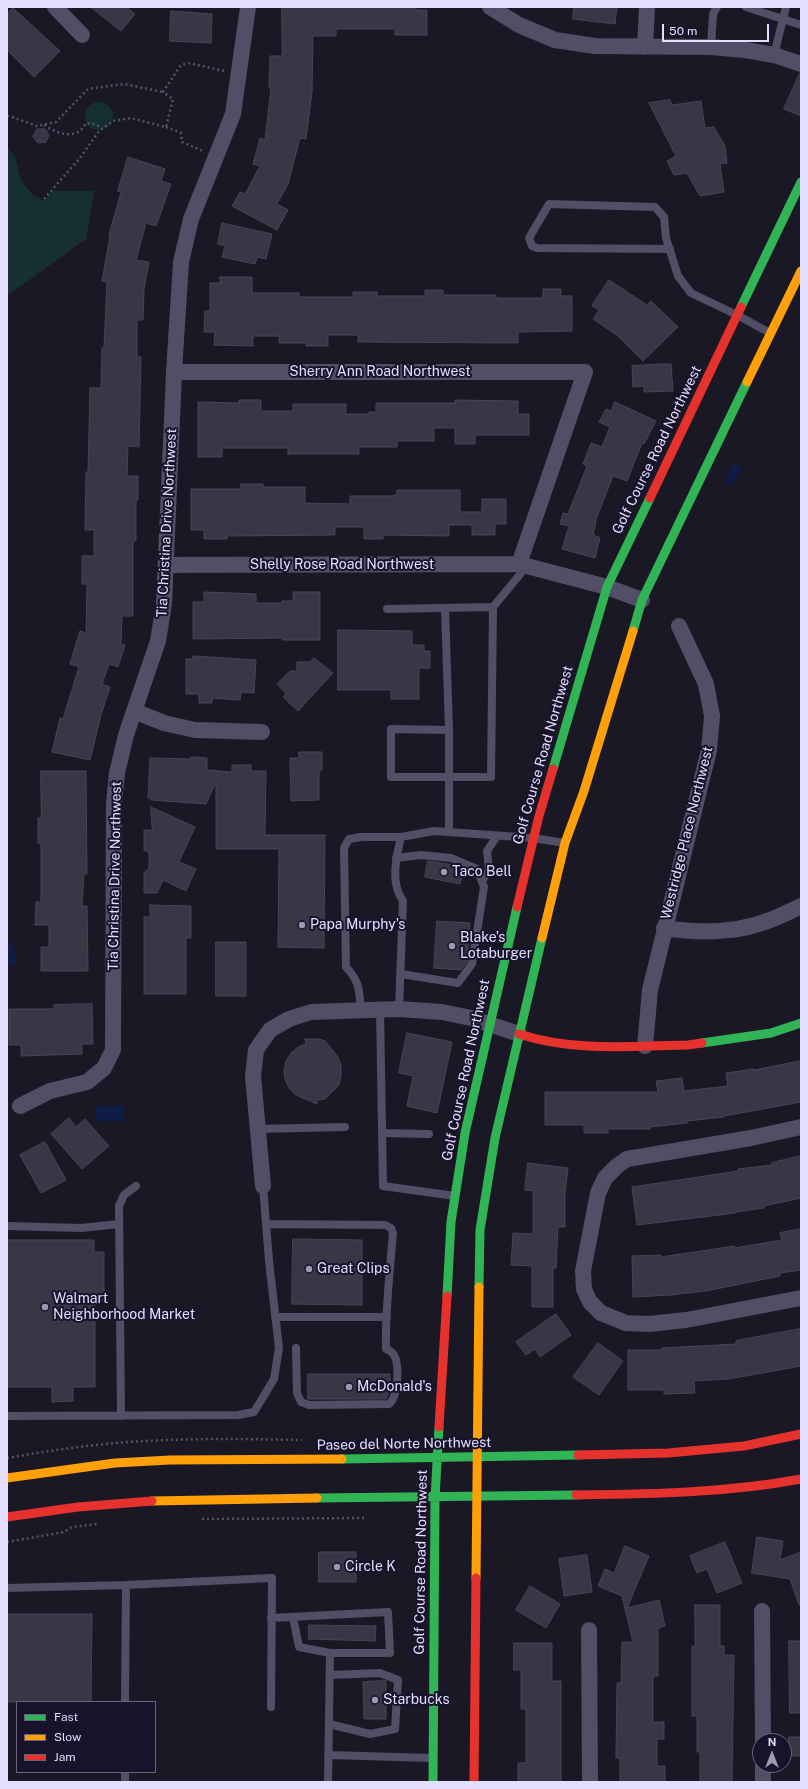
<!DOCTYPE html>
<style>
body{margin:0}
#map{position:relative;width:808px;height:1789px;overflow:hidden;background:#1b1825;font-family:"Public Sans",sans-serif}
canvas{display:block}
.frame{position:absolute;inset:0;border:8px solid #e4ddfe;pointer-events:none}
.legend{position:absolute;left:16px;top:1701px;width:140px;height:72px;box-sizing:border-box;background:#18122b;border:1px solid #6a637f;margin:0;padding:5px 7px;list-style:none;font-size:12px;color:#e4ddfe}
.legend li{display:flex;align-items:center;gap:8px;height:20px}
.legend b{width:20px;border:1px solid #6a637f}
.north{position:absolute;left:752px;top:1733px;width:40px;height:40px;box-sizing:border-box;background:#18122b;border:1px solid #6a637f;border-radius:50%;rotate:0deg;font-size:11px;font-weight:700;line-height:16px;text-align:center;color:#e4ddfe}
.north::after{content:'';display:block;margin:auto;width:14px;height:18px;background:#9e98b2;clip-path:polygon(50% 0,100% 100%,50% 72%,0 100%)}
.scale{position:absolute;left:662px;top:24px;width:107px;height:18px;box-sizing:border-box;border:2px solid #e4ddfe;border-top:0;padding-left:5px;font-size:12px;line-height:14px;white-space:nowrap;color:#e4ddfe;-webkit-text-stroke:3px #18122b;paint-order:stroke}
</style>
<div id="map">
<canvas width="808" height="1789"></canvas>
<div class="frame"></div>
<ul class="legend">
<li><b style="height:5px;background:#30b455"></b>Fast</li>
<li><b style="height:5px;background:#ff9f0a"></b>Slow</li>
<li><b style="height:5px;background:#e5322d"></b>Jam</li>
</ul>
<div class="north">N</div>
<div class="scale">50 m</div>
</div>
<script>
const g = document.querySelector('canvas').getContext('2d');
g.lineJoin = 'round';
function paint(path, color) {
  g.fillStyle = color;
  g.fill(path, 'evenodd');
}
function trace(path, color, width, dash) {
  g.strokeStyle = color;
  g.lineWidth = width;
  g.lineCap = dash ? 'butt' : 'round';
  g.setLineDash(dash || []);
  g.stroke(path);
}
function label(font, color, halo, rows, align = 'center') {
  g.font = font + ' "Public Sans",sans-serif';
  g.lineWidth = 4;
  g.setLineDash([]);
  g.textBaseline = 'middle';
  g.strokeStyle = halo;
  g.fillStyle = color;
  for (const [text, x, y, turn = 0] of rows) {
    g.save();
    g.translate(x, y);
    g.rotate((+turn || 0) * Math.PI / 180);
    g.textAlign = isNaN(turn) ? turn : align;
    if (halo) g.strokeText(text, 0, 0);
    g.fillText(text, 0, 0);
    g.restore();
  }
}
paint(new Path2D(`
 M85 116a14 14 0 1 1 28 0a14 14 0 1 1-28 0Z
 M7 147 15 157 21 181 33 195 44 201 52 191H94L86 239 7 296Z`), '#162f33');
paint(new Path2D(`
 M733 464 741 468 732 485 724 481Z
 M10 941 14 944 15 962 9 966 7 965V943Z
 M96 1106H123V1121H96Z`), '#0e1d46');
const building = new Path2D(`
 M91 7H126L135 14 121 31Z
 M282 7H416V10H427V35H395V29H336V36H313L312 92 306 139 300 138 288 184 277 204 288 210 277 230 232 206 240 192 245 194 260 166 253 164 260 138 265 140 271 88H269L270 56H282Z
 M574 7H617L615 24 573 19Z
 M13 8 60 51 34 77 7 50V14Z
 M171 11 212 14 211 43 170 41Z
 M800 73H801V116L784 109Z
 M670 100 672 105 701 101 705 128 714 127 725 146 727 163 720 164 724 192 700 196 687 173 674 175 667 161 676 156 649 103Z
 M37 129H45L49 135 46 142 38 143 33 137Z
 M128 157 165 169 161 181 171 184 156 226 146 223 136 260 149 262 144 289 143 320H137V357H141L139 447 128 446 127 476H138V500H136V541H133V616H122L121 644 125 645 118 667 109 664 102 684 110 687 101 715 90 760 52 752 60 718 63 719 79 667 70 664 80 631 86 633 87 584H82V556H94V530H85L86 472H88L90 388H101L102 348H104L107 282 102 281 110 236 109 235 121 192 118 191Z
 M222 223 272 234 266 259 257 257 255 264 222 257 225 246 218 244Z
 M220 277H252V293H299V297H353V292H377V296H425V290H443V295H496V298H543V289H561V296H572V331L518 332V343L358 342V335H328V346H306V343H279V336H253V346L214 345 215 332H204L205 311H210V283H220Z
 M609 280 647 305 651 301 678 327 643 361 618 336 593 319 599 310 592 306Z
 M659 364H671L673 391 644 392V386L633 387 632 366Z
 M239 400H261V411H293V404H346V414H369V412H376V403H455V400L518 401V414H529V435H475V444H455V428H434V441H397V447H359V454H288V448H222V457H198V402L239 403Z
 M615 402 656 421 644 444 642 443 627 481 613 476 595 522H596L593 535 600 538 595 558 562 549 569 526 560 524 563 513 568 514 587 466 583 464 591 443 602 447 610 427 599 422 606 409 611 411Z
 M241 484H263V487H305V503L350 504V496H390L397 495V490H460V512H482V499H506V524H495V535H472V525H449V536L383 535V539H364V527H335V535L227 536V539H204V530H191V489H241Z
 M204 592 256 594V603H282V601H293V592H320V640H282V638L193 639V602H204Z
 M338 630 412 631V645H424V651H430V668H419V699H391V690H338Z
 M193 656 256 660 254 693 241 692 240 700 212 698V703H199V694H186V659H193Z
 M314 658 333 673 298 711 283 697 286 694 277 684 290 671H297V662H310Z
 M299 752H322V770H319V800L291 801 290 758H299Z
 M191 757 207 758V770L232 772V765H251V771H266L265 835H325L324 948 278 947 279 849H216V782L206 804 151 800V798H148L150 758 191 759Z
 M41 771H86L87 874H84L82 906H87L88 971H41V947H49V925H35L36 902H41V843H38V818H41Z
 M151 807 195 827 179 862 196 869 186 891 163 880 157 893H144V873L149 868V852L144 850V830H152Z
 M428 861 454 865 463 869 460 884 425 877Z
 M150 905 191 906V938H186V994H144V917H150Z
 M437 921 470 923 467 962 461 970 434 968Z
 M216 942H246V996H216Z
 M92 1004 93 1044H82V1054L21 1056V1045H9V1009H54V1005Z
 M407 1033 452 1042 437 1113 407 1106 413 1076 399 1073Z
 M305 1039H319L325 1041 338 1057 341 1066V1076L339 1085 325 1099 317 1100V1104L296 1095 289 1088 285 1079 284 1070 286 1061 291 1053 298 1047 306 1044Z
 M801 1061V1102L724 1116V1117L687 1121V1123L650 1127V1129H608V1133H584V1125H545V1092H658L656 1081 682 1078 684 1091 728 1086 726 1073 753 1069V1070Z
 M69 1118 76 1127 85 1119 109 1146 82 1169 51 1134Z
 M45 1142 66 1180 41 1193 20 1155Z
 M801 1156V1198L764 1206V1208L736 1212V1213L637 1225 632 1187 738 1171V1169L772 1165V1163Z
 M528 1163 568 1168 565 1193V1227H558L556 1268H553V1307H532V1266L511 1265 513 1233 533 1234V1191L525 1190Z
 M801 1229V1270L780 1273V1276L706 1291 671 1295 633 1297 632 1256 661 1255V1257L734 1246 735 1248 782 1240 780 1233Z
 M293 1239 362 1240V1305L292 1304Z
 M7 1240H94V1252H104V1301H95V1387H73V1401L52 1402V1387H7Z
 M556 1314 571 1335 540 1357 535 1349 526 1355 516 1342Z
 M800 1329 801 1366 729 1379 694 1381 695 1393 664 1394V1390H628V1350H662V1348L736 1344V1341Z
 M598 1343 623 1361 599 1395 573 1377Z
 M308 1374H390V1390L386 1399H308Z
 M757 1537 783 1541 780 1560 801 1552V1605H799L790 1579 752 1573Z
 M725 1542 742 1583 717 1593 707 1569 697 1573 690 1556Z
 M625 1546 649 1556 627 1608 659 1600 665 1626 658 1628V1676H653V1722H664V1739H657V1766H665V1782H620V1758H616L617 1683H621L622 1642H633L622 1596 598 1586 605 1569 614 1573Z
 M319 1552H356V1582H319Z
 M587 1555 592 1592 564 1596 559 1559Z
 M530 1586 560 1604 546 1628 516 1610Z
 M695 1605H720V1646H724V1655H734L732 1782H700V1752H697V1716H692V1646H695Z
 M7 1614H92L91 1702H7Z
 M309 1625 376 1626 375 1641 309 1639Z
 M789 1641H801V1713H790Z
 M514 1643H552V1681H561V1782H518V1763H526V1709H521V1670H514Z
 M386 1681V1719H364L363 1682Z
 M789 1737H801V1756H789Z`);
paint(building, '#3a3646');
trace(building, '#494358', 1);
trace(new Path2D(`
 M7 116 12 117 37 126 56 122 88 89 124 84 163 92
 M44 125C58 134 77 141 86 123L95 124 102 128
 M166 127 181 133 182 142 203 151
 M44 199 80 158 99 131 113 121 131 118 166 127 173 99 163 92 181 65 189 63 224 71
 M7 1458C53 1450 100 1443 146 1441 198 1438 250 1439 302 1440
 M202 1519 366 1518
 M7 1542 64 1532 72 1527 97 1524`), '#4b5666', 2.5, [2, 3]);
trace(new Path2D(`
 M746 7 801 25
 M711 47 713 14 717 7
 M774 55 786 7
 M670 249 537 248 532 246 529 238 549 204 655 207 664 217 666 238 678 276 691 293 737 315 770 333
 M445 608 449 730 391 729V777H449V730
 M387 609 493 607 527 566
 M449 832V777H491L493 607
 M396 858 421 855 451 858 477 869 484 887 472 964 458 983 401 974
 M482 881 489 870 487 851 497 836
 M380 1009 383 1186 455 1196
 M399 1009 403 901C390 883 396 858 401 837L434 831 533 838 565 843
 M361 1010C359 990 360 982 346 967L344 848 349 839 361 837H401
 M257 1129 345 1127
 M382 1133 429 1134
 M266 1224 385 1225 391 1228 393 1233C390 1271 385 1310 386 1349 389 1350 392 1352 394 1355 400 1365 398 1397 389 1404L309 1405 301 1402 297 1393 296 1348
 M7 1226 81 1228 119 1224
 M275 1317H387
 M7 1416 238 1415 254 1412 274 1379 279 1348 269 1261 263 1186
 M121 1416 119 1206 124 1195 136 1186
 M126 1585 272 1578 271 1707
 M7 1588 126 1585 125 1702
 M293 1617 299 1647 330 1653
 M271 1618 388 1612 390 1653H330L328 1782
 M329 1724 370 1734 395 1729 398 1680 380 1673 330 1675
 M328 1755 431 1758
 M125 1782V1772`), '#514e65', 8);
trace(new Path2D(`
 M55 7 82 35
 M490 7 519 25 555 40 595 46 711 47 745 50 774 55 801 64
 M645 47 647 7
 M174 372H585L519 564
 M166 565 519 564 607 587 642 600
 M134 711 164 723 195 730 262 732
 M664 928C698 933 738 933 770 920 781 916 791 911 801 906
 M645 1046 650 990 709 750 712 716 706 684 679 626
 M20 1106 50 1091 87 1082 104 1068 113 1050 114 803 117 773 126 735 158 641 164 604 174 372 181 262 191 219 233 114 248 7
 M801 1127 751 1138 627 1159 617 1166 605 1178 598 1193 583 1271 584 1289 590 1302 601 1313 626 1323 649 1324 686 1320 801 1298
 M263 1186 253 1076 256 1050 270 1030 289 1019 311 1012 399 1009 442 1012 471 1018 519 1034
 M762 1611 763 1741
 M589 1630 590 1782
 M763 1765V1782`), '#514e65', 16);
trace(new Path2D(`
 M741 307 801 182
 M633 631 642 600 747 382
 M553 769 607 587 650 498
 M702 1043 771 1033 801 1023
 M479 1287 480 1230 495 1138 542 938
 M447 1296 451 1222 465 1133 517 907
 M342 1459 578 1455
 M317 1498 576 1495
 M433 1782 435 1498 439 1427`), '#30b455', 9);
trace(new Path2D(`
 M747 382 801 271
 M542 938 565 843 584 791 633 631
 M7 1478 115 1463 170 1460 342 1459
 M152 1501 317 1498
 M476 1578 479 1287`), '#ff9f0a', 9);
trace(new Path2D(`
 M650 498 741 307
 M517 907 539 816 553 769
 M519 1034C573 1052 632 1046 688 1045L702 1043
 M439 1427 447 1296
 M578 1455 668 1453 744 1446 801 1434
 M576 1495C651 1494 726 1493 801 1479
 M7 1517 78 1507 152 1501
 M474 1782 476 1578`), '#e5322d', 9);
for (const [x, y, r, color] of [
 [444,872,4,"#9e98b2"],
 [302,925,4,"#9e98b2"],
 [452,946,4,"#9e98b2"],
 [309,1269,4,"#9e98b2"],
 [45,1307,4,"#9e98b2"],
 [349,1387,4,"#9e98b2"],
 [337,1567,4,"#9e98b2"],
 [375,1700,4,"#9e98b2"]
]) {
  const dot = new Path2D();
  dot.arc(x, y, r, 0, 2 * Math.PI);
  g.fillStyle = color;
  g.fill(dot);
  trace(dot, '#18122b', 1.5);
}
label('14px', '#e4ddfe', '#18122b', [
 ["Sherry Ann Road Northwest",380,372],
 ["Golf Course Road Northwest",657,450,-64],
 ["Tia Christina Drive Northwest",167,523,-87],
 ["Shelly Rose Road Northwest",342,565],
 ["Golf Course Road Northwest",543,755,-74],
 ["Westridge Place Northwest",687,833,-76],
 ["Tia Christina Drive Northwest",115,876,-89],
 ["Golf Course Road Northwest",466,1070,-78],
 ["Paseo del Norte Northwest",404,1444,-1],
 ["Golf Course Road Northwest",421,1562,-89]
]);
label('14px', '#e4ddfe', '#18122b', [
 ["Taco Bell",452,872],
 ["Papa Murphy's",310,925],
 ["Blake's",460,938],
 ["Lotaburger",460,954],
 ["Great Clips",317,1269],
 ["Walmart",53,1299],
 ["Neighborhood Market",53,1315],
 ["McDonald's",357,1387],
 ["Circle K",345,1567],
 ["Starbucks",383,1700]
], 'left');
</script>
